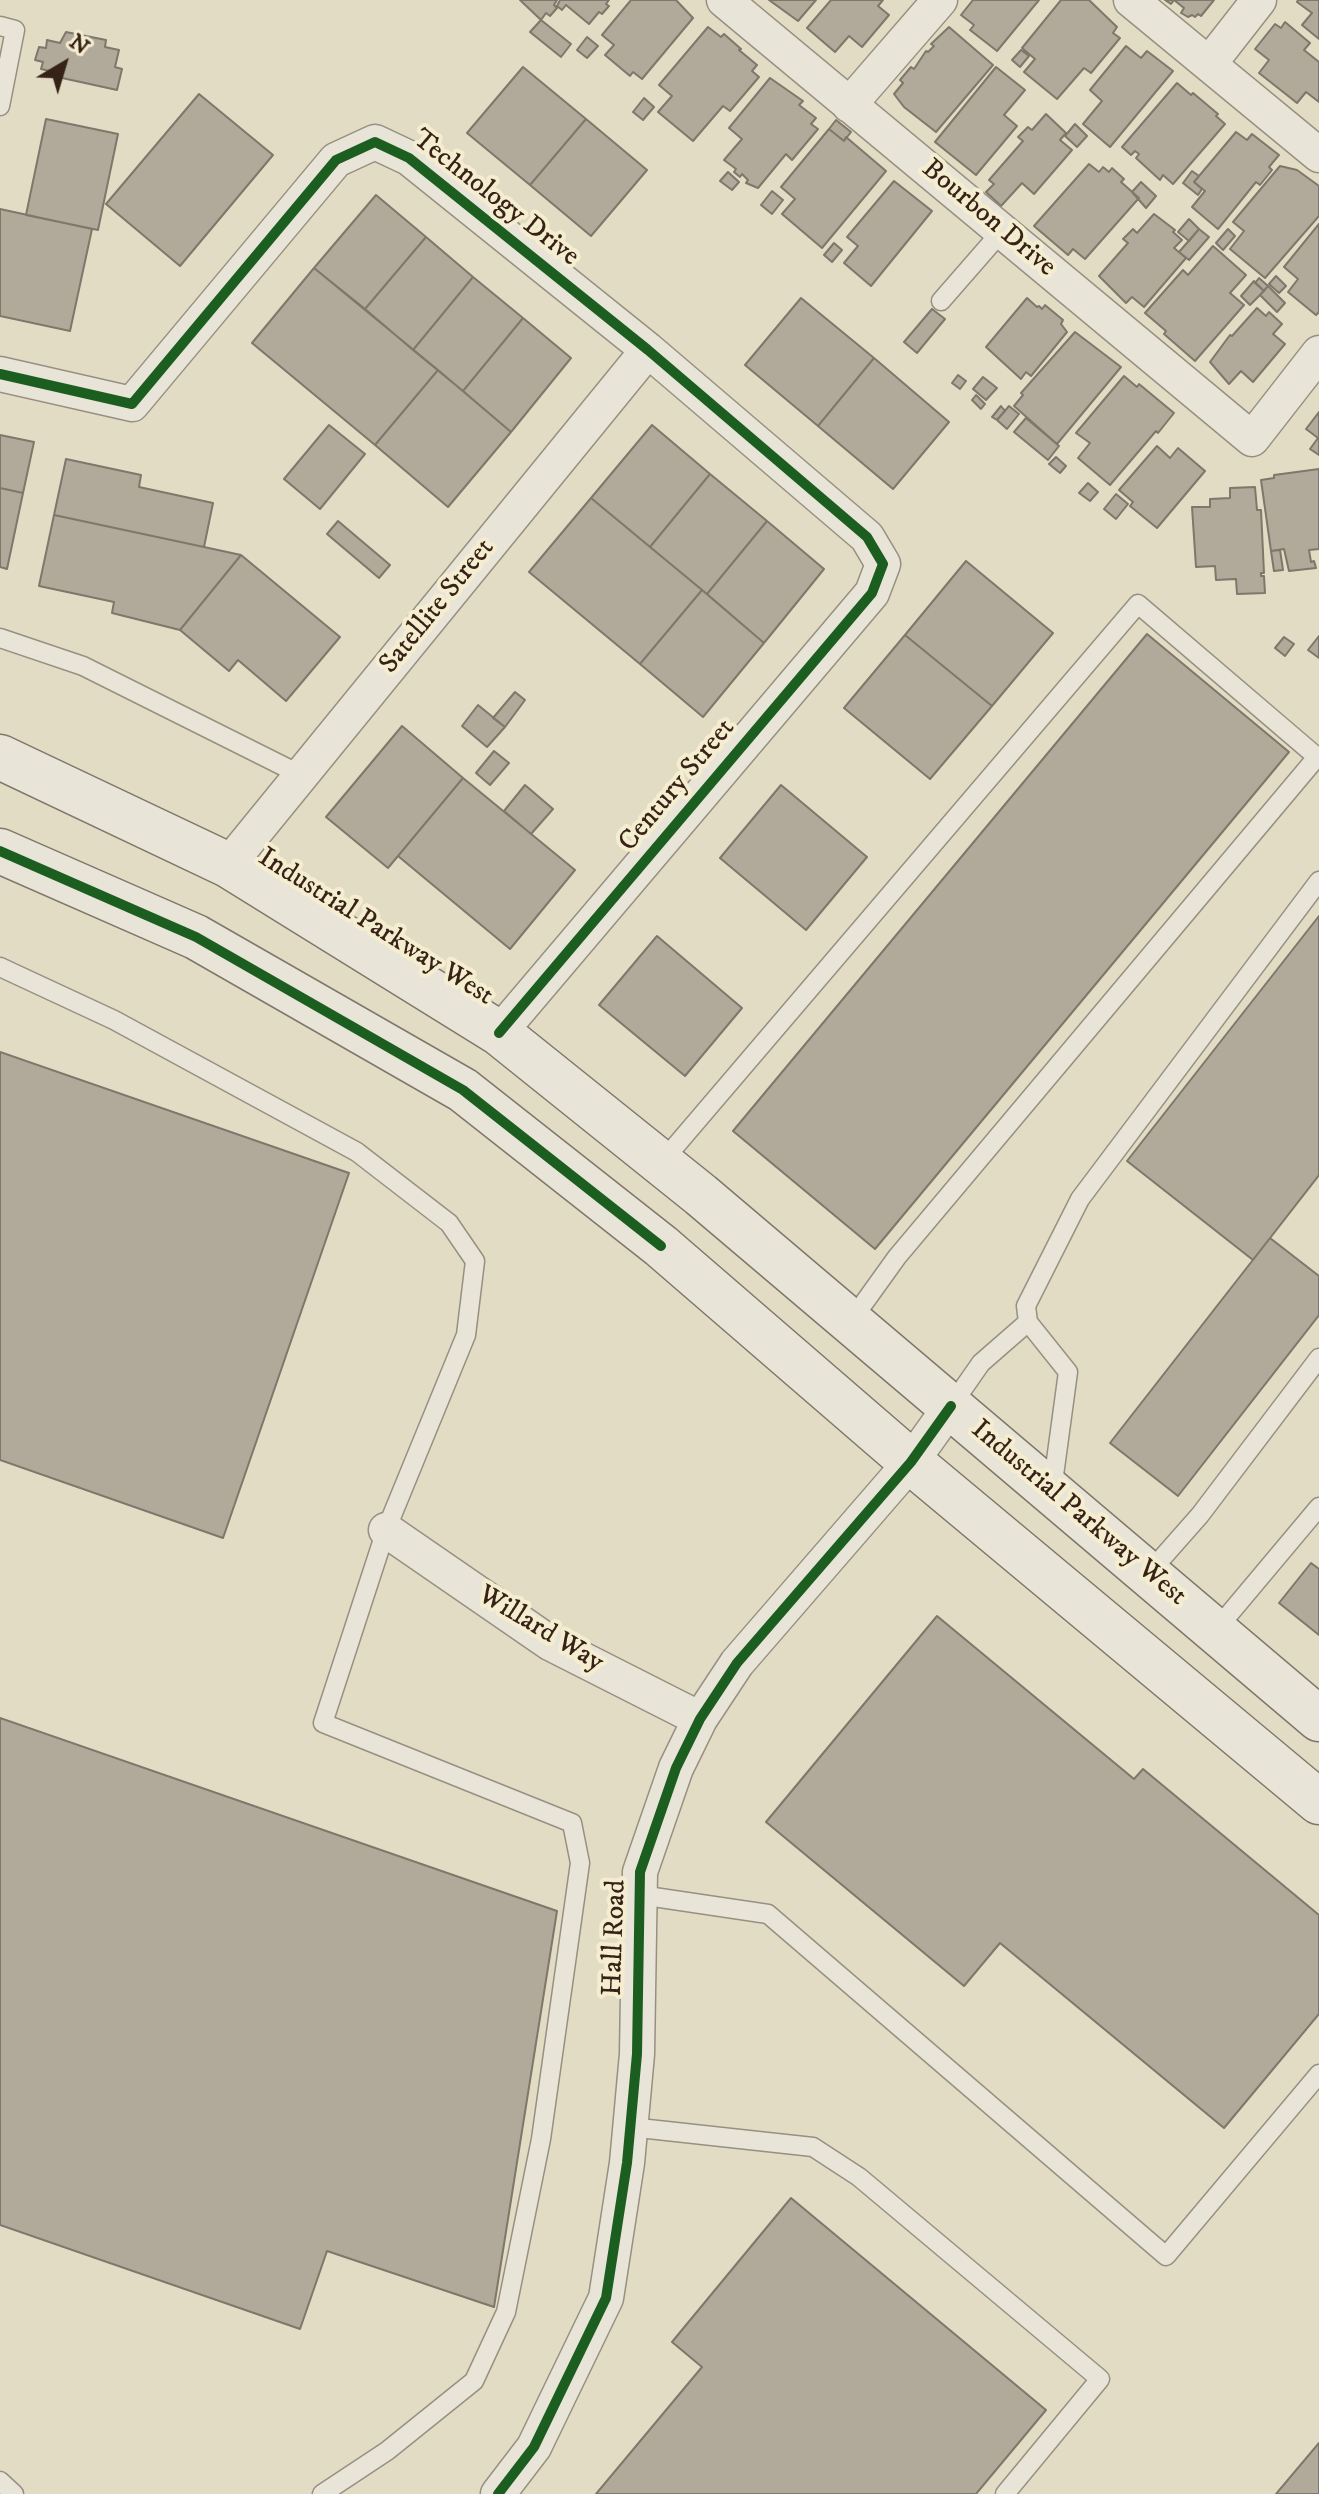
<!DOCTYPE html>
<style>
body{margin:0}
#map{position:relative;width:1319px;height:2494px;overflow:hidden;background:#e3dcc4;font-family:"IM FELL DW Pica",serif}
canvas{display:block}
.north{position:absolute;left:24px;top:24px;width:80px;height:80px;-webkit-text-stroke:6px #f5edd0;paint-order:stroke;rotate:38deg;font-size:22px;font-weight:700;line-height:32px;text-align:center;color:#362217}
.north::after{content:'';display:block;margin:auto;width:28px;height:36px;background:#362217;clip-path:polygon(50% 0,100% 100%,50% 72%,0 100%)}
</style>
<div id="map">
<canvas width="1319" height="2494"></canvas>
<div class="north">N</div>
</div>
<script>
const g = document.querySelector('canvas').getContext('2d');
g.lineJoin = 'round';
function paint(path, color) {
  g.fillStyle = color;
  g.fill(path, 'evenodd');
}
function trace(path, color, width, dash) {
  g.strokeStyle = color;
  g.lineWidth = width;
  g.lineCap = dash ? 'butt' : 'round';
  g.setLineDash(dash || []);
  g.stroke(path);
}
function label(font, color, halo, rows, align = 'center') {
  g.font = font + ' "IM FELL DW Pica",serif';
  g.lineWidth = 8;
  g.setLineDash([]);
  g.textBaseline = 'middle';
  g.strokeStyle = halo;
  g.fillStyle = color;
  for (const [text, x, y, turn = 0] of rows) {
    g.save();
    g.translate(x, y);
    g.rotate((+turn || 0) * Math.PI / 180);
    g.textAlign = isNaN(turn) ? turn : align;
    if (halo) g.strokeText(text, 0, 0);
    g.fillText(text, 0, 0);
    g.restore();
  }
}
const building = new Path2D(`
 M520 0H557L554 5 557 8 550 16 546 13 541 20Z
 M560 0H609L606 4 609 6 602 14 599 12 589 24 566 5 562 10 557 6Z
 M631 0H676L693 18 642 79 633 72 630 76 605 55 614 45 602 35Z
 M769 0H816L798 21Z
 M831 0H883L878 6 889 15 862 47 849 36 835 52 807 28Z
 M973 0H1039L997 51 970 30 974 25 961 15Z
 M1061 0H1089L1117 27 1113 33 1120 38 1091 73 1084 68 1057 99 1024 72 1035 59 1022 48Z
 M1165 0H1214L1201 16 1198 14 1195 17 1192 15 1188 17 1181 13 1184 8 1174 0 1171 4Z
 M1298 0H1319V39L1302 25 1312 13 1297 2Z
 M541 20 571 44 561 57 530 32Z
 M1285 22 1310 43 1304 50 1319 62V102L1306 92 1297 103 1259 73 1269 60 1255 49 1275 24 1281 28Z
 M708 27 721 37 724 34 741 49 739 50 757 65 752 71 759 77 730 111 723 106 693 141 658 112 672 96 659 85Z
 M949 27 993 65 936 132 904 107 894 94 903 83 900 80 911 67 914 69 926 51 928 52 934 46 931 44Z
 M66 32 106 40 105 47 119 50 115 67 122 69 117 90 53 76 54 72 41 69 43 62 35 60 39 47 46 48 47 40 60 43Z
 M587 37 598 46 587 58 577 50Z
 M1126 46 1141 58 1147 51 1173 71 1110 147 1083 124 1102 101 1090 90Z
 M1021 50 1029 56 1020 67 1012 60Z
 M523 67 586 119 530 185 467 133Z
 M996 67 1025 90 1004 115 1017 126 976 175 935 142Z
 M770 78 803 101 799 105 816 118 811 124 818 129 792 160 786 154 758 188 746 183 748 180 742 174 740 177 734 172 736 169 724 160 742 139 729 128Z
 M1177 83 1191 95 1193 93 1218 114 1216 116 1225 124 1173 184 1163 175 1160 180 1136 158 1139 154 1135 151 1131 155 1122 147Z
 M199 94 273 155 180 266 106 204Z
 M644 98 654 107 643 120 633 112Z
 M1046 114 1066 133 1060 140 1072 150 1034 194 1022 183 1001 206 986 192 994 184 989 180 1023 141 1018 137 1028 127 1032 130Z
 M46 119 118 134 98 230 26 215Z
 M586 119 647 170 591 236 530 185Z
 M836 120 851 132 844 141 829 129Z
 M1075 124 1087 136 1077 147 1065 136Z
 M829 129 844 141 846 137 886 171 822 248 782 214 795 199 781 187Z
 M1236 132 1247 140 1252 134 1279 155 1269 167 1272 170 1260 185 1256 182 1218 229 1192 207 1205 191 1194 182Z
 M1089 164 1099 172 1103 167 1109 172 1112 168 1124 179 1121 182 1139 198 1085 259 1073 249 1068 255 1034 226Z
 M1280 166 1297 170 1319 186V216L1265 278 1230 249 1244 231 1233 222Z
 M1192 171 1199 176 1194 182 1202 189 1198 195 1183 183Z
 M728 172 739 182 732 190 720 181Z
 M894 181 932 211 871 286 844 263 858 246 847 237Z
 M1141 182 1156 196 1146 208 1132 192Z
 M772 191 783 200 772 214 761 205Z
 M376 195 426 237 365 309 314 268Z
 M0 209 92 229 70 331 0 316Z
 M1154 214 1175 230 1173 232 1182 240 1174 248 1186 258 1144 307 1132 297 1126 303 1099 276 1128 243 1123 239 1133 229 1137 233Z
 M1189 219 1199 229 1189 241 1178 232Z
 M1319 224V312L1316 315 1288 292 1298 279 1284 267Z
 M1199 229 1209 237 1189 260 1179 252Z
 M1228 229 1235 236 1223 250 1216 243Z
 M426 237 473 277 413 350 365 309Z
 M834 243 842 250 832 262 824 255Z
 M1213 246 1246 275 1230 293 1244 305 1195 361 1164 334 1166 331 1145 313 1183 270 1188 275Z
 M314 268 438 370 375 445 252 343Z
 M1276 276 1286 286 1279 293 1269 284Z
 M473 277 523 318 463 391 413 350Z
 M1259 278 1268 286 1264 291 1255 283Z
 M1254 281 1264 291 1250 305 1241 296Z
 M1268 286 1285 303 1277 312 1260 295Z
 M801 298 874 358 818 426 745 365Z
 M1027 298 1037 307 1039 306 1042 309 1045 305 1063 320 1061 324 1067 332 1031 376 1026 372 1021 379 986 347Z
 M1257 308 1266 316 1269 312 1282 324 1273 334 1285 344 1253 382 1241 371 1229 384 1210 362 1230 335 1232 336Z
 M932 309 945 319 917 353 904 342Z
 M523 318 571 358 511 432 463 391Z
 M1075 332 1121 367 1057 444 1014 406 1023 395 1021 393Z
 M874 358 949 422 893 489 818 426Z
 M438 370 511 432 448 507 375 445Z
 M958 375 966 381 960 389 952 383Z
 M1124 376 1137 387 1139 384 1174 413 1158 433 1156 431 1110 485 1078 458 1090 443 1076 433Z
 M983 377 997 388 986 400 973 389Z
 M976 395 985 404 981 409 972 400Z
 M1001 406 1005 411 997 420 992 417Z
 M1009 406 1019 414 1007 429 997 420Z
 M1319 412V455L1310 449 1318 438 1306 429Z
 M1026 418 1059 446 1048 460 1014 432Z
 M329 425 365 454 320 509 284 479Z
 M652 425 710 474 650 547 591 498Z
 M0 435 34 442 23 493 0 488Z
 M1157 446 1170 458 1178 448 1205 471 1157 528 1130 506 1133 502 1119 490Z
 M1056 457 1066 466 1060 473 1049 464Z
 M66 459 141 475 139 487 213 503 204 547 54 515Z
 M1319 469V549L1309 550 1311 562 1314 561 1316 568 1289 571 1284 549 1271 551 1261 480 1274 478V475Z
 M710 474 767 521 707 594 650 547Z
 M1088 483 1098 492 1090 501 1079 493Z
 M1255 487 1257 510H1261L1264 573H1261V576H1264L1265 593 1237 594 1236 579 1216 580 1215 566 1196 567 1192 507H1210V499L1230 498V488Z
 M0 488 23 493 7 569 0 567Z
 M1116 494 1128 504 1116 519 1104 509Z
 M591 498 702 590 640 664 529 572Z
 M54 515 204 547 241 555 180 630 112 613 114 602 39 586Z
 M338 521 390 565 379 578 327 534Z
 M767 521 824 569 764 643 707 594Z
 M1280 550 1283 570 1274 571 1271 551Z
 M241 555 340 637 286 701 238 660 229 671 180 630Z
 M966 561 1053 633 992 706 905 635Z
 M702 590 764 643 703 717 640 664Z
 M1147 634 1289 752 875 1249 733 1131Z
 M905 635 992 706 930 779 844 708Z
 M1319 636V658L1308 650Z
 M1284 637 1294 644 1285 656 1275 648Z
 M515 692 525 700 505 727 493 718Z
 M478 705 505 727 487 747 462 726Z
 M402 726 463 778 388 868 326 817Z
 M494 751 509 763 490 785 476 773Z
 M463 778 575 870 510 949 398 856Z
 M525 785 553 809 531 834 504 811Z
 M781 785 867 857 806 930 720 858Z
 M1319 916V1175L1253 1260 1127 1161Z
 M657 936 742 1008 685 1076 599 1005Z
 M0 1052 349 1173 223 1538 0 1460Z
 M1270 1238 1319 1276V1315L1178 1496 1110 1443Z
 M1311 1563 1319 1569V1635L1279 1603Z
 M937 1616 1134 1779 1143 1769 1319 1915V2014L1224 2128 1000 1943 964 1986 766 1822Z
 M0 1718 557 1911 494 2307 327 2251 300 2329 0 2225Z
 M791 2198 1046 2410 976 2494H596L702 2367 672 2342Z
 M1319 2443V2494H1276Z`);
paint(building, '#b1aa9b');
trace(building, '#7e776a', 2);
const service = new Path2D(`
 M0 26 15 30 0 106
 M941 301 1002 231
 M0 638 83 666 301 775
 M0 967 114 1020 357 1152 449 1223 475 1261 466 1335 386 1530 323 1723 572 1823 580 1863 541 2139 506 2312 474 2381 387 2451 322 2494
 M661 1163 1138 604 1317 757 897 1257 851 1321
 M951 1406 981 1363 1028 1322
 M1052 1490 1068 1372 1028 1322 1026 1306 1080 1199 1319 881
 M1148 1574 1200 1515 1319 1358
 M1215 1631 1319 1507
 M640 1895 768 1914 1166 2256 1319 2074
 M630 2127 813 2147 859 2177 1100 2379 1005 2494
 M0 2481 14 2494`);
const minor = new Path2D(`
 M724 0 1252 439 1319 353
 M1131 0 1319 155
 M1209 64 1259 0
 M849 105 940 0
 M0 374 132 404 336 160 375 142 409 158 648 350 867 537 883 564 872 593 499 1033
 M228 865 648 350
 M386 1530 550 1643 700 1719
 M498 2494 534 2447 606 2298 627 2163 637 2054 640 1872 676 1768 700 1719 737 1663 911 1462 951 1406`);
const secondary = new Path2D(`
 M0 757 228 865 499 1033 701 1195 1319 1719
 M0 851 196 937 463 1090 661 1246 911 1462 1319 1802`);
trace(service, '#979081', 21);
trace(minor, '#979081', 37);
trace(secondary, '#7e776a', 47);
trace(service, '#e8e4d8', 18);
trace(minor, '#e8e4d8', 34);
trace(secondary, '#e8e4d8', 44);
trace(new Path2D(`
 M0 374 132 404 336 160 375 142 409 158 648 350 867 537 883 564 872 593 499 1033
 M0 851 196 937 463 1090 661 1246
 M498 2494 534 2447 606 2298 627 2163 637 2054 640 1872 676 1768 700 1719 737 1663 911 1462 951 1406`), '#1b5e20', 10);
label('28px', '#362217', '#f5edd0', [
 ["Technology Drive",495,199,38],
 ["Bourbon Drive",988,219,40],
 ["Satellite Street",438,607,-51],
 ["Century Street",678,786,-50],
 ["Industrial Parkway West",375,928,32],
 ["Industrial Parkway West",1078,1514,40],
 ["Willard Way",540,1630,31],
 ["Hall Road",616,1938,-88]
]);
</script>
